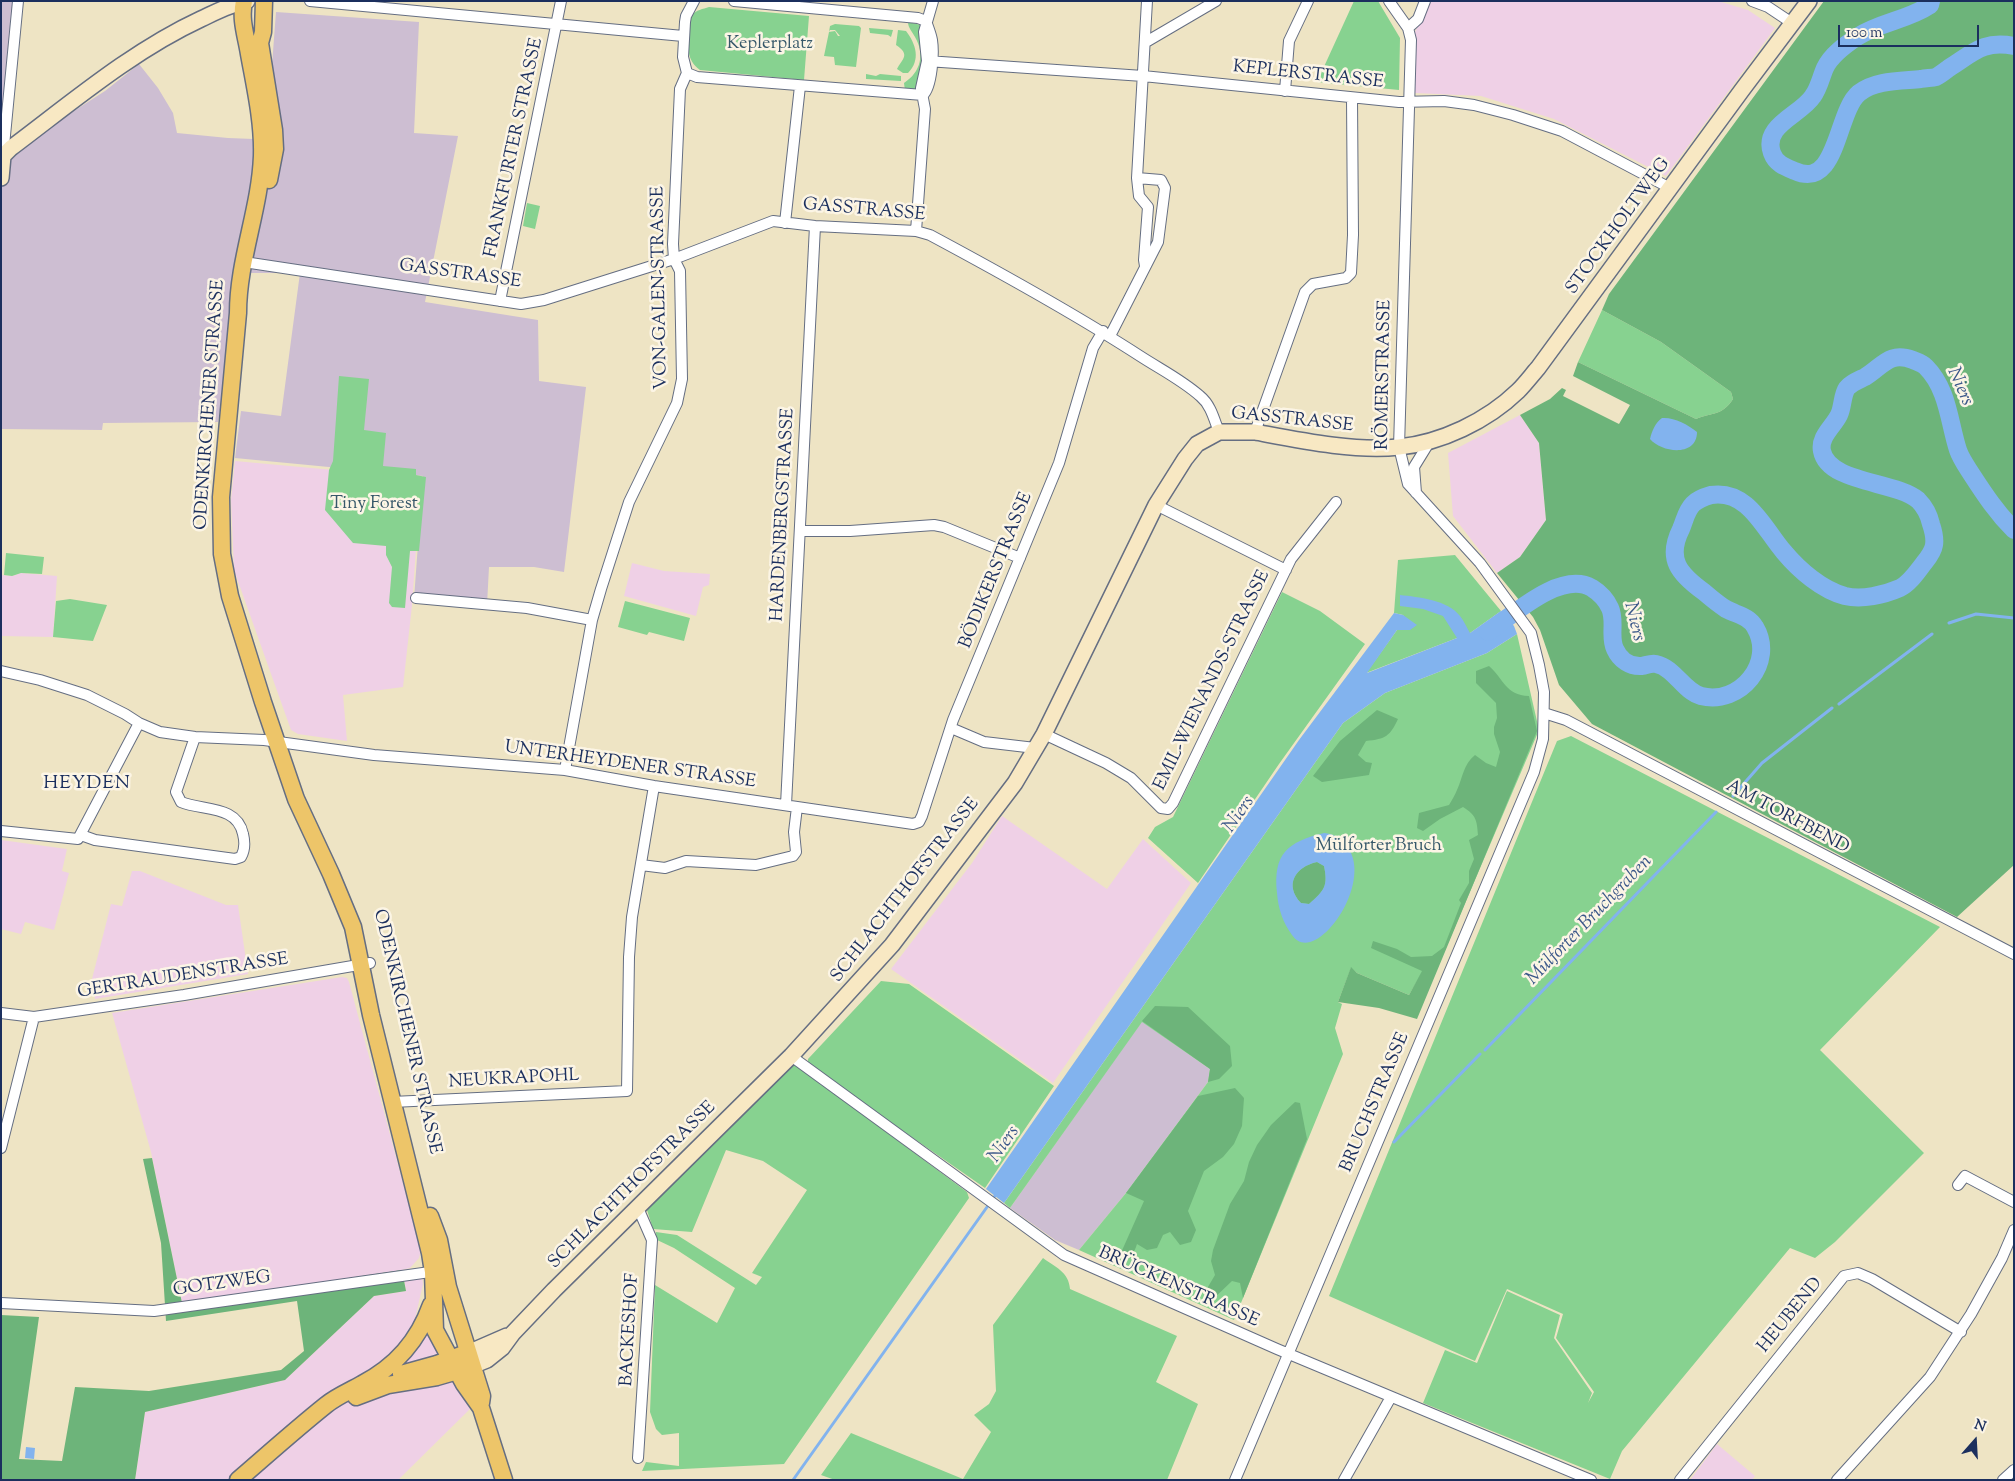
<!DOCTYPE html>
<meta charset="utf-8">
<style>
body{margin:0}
#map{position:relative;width:2015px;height:1481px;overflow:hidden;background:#eee4c4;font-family:"Sorts Mill Goudy",serif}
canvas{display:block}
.frame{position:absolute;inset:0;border:2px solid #1b2f5e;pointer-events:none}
.north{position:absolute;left:1950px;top:1416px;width:50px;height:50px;-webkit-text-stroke:4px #fcf5e5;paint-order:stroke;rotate:19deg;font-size:14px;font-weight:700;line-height:20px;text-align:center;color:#1b2f5e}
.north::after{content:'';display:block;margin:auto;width:18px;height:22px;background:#1b2f5e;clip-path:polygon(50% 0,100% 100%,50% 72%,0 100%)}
.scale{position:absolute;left:1838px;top:25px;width:141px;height:22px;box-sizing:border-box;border:2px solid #1b2f5e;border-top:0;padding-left:6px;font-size:15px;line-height:18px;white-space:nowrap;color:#1b2f5e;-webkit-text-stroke:4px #fcf5e5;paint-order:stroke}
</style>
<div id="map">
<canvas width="2015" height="1481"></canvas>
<div class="frame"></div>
<div class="north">N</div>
<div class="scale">100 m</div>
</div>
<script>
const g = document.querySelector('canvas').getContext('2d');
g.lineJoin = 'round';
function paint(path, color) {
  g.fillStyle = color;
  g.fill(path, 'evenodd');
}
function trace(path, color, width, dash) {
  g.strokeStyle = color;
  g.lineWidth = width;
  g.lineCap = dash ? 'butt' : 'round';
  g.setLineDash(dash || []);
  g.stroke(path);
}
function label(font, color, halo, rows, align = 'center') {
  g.font = font + ' "Sorts Mill Goudy",serif';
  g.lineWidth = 5;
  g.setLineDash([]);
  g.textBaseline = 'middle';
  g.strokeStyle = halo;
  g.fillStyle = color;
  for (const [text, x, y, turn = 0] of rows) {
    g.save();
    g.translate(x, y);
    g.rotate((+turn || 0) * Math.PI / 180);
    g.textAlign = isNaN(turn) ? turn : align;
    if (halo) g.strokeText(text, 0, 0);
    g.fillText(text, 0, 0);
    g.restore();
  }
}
paint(new Path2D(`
 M1430 1H1718L1748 10 1775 28 1666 176 1554 119 1481 96 1415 93V32Z
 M1520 415 1539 443 1546 520 1520 557 1497 573 1453 516 1448 453Z
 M235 461 421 478 412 605 403 687 343 695 347 741 298 734 291 730 234 570 231 500Z
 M632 563 664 571 710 574 709 585 703 587 696 616 624 596Z
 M21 573 57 576 53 637 1 636V575L12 576Z
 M1002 816 1107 889 1143 839 1191 883 1053 1083 891 969 972 863Z
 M1 840 67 849 62 871 69 873 54 930 25 922 21 934 1 929Z
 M132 871H140L226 905H238L248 974 95 999 92 979 111 904 122 906Z
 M342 977 347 978 349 982 421 1250 419 1258 410 1268 402 1270 182 1303 151 1152 112 1013Z
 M422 1277 423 1284 415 1319 429 1325 470 1409 398 1480H135L145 1412 285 1380 374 1296 406 1291 404 1280Z
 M1717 1444 1755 1476 1752 1480H1690Z`), '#efd0e6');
paint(new Path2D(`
 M1 1H18L4 156 105 91 139 64 158 88 173 113 177 133 228 138 279 140 272 65 276 12 419 22 414 133 458 136 425 302 538 320 539 381 586 387 564 572 534 567H489L487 605 414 599 423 476 235 458 241 411 281 416 300 273H242L218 422 103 423 102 430 1 429Z
 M1142 1021 1210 1069 1208 1082 1126 1193 1079 1250 1055 1240 1010 1208Z`), '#cdbed2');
paint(new Path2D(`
 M1354 1H1378L1400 38 1399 90 1317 82Z
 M709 7 809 16 804 80 700 70C686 60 688 46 689 31 690 26 690 20 692 15 696 10 703 9 709 7Z
 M908 22 921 25 925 50 919 90 905 91 904 83C921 72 925 54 915 37 912 31 908 28 908 22Z
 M835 24 859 26 861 28 856 67 835 65 834 57 824 56 829 32 835 31 838 36H840L835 30H830L829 32 830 26Z
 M869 28 893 30 891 37 888 35 870 33Z
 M898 30 906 31C916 44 921 60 908 73H903L897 69C902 59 911 55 896 45Z
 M866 74 876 76 880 74 901 76V81L866 79Z
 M527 203 540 206 535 229 523 226Z
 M1602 310 1661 342 1731 392 1733 399C1722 416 1713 412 1696 419L1578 362Z
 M339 376 369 379 364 430 386 433 383 466 416 469V475L426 477 419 551H410L405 608 392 607 389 603 392 567 386 555V546L353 543 325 510 329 470 333 461Z
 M6 553 44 557 42 574 21 573 12 576 4 575Z
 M1455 555 1501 611 1470 633 1366 673 1397 630H1410L1403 615 1394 613 1398 560Z
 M1282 592 1320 611 1365 644 1279 764 1198 883 1148 838 1155 827 1173 817Z
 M70 599 107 605 93 641 53 637 56 601Z
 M625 601 690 618 684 641 649 632 647 635 618 627Z
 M1517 634 1539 730 1434 976 1423 971 1409 995 1357 973 1351 968 1338 1002 1342 1004 1335 1028 1343 1054 1234 1320 1079 1250 1126 1193 1208 1082 1210 1069 1142 1022 1010 1208 1004 1203 1343 723 1385 693 1487 653Z
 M1571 736 1940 927 1820 1050 1924 1153 1835 1242 1815 1258 1790 1248 1622 1451 1610 1479 1423 1403 1445 1350 1477 1363 1507 1291 1560 1315 1554 1338 1592 1393 1588 1403 1594 1392 1556 1338 1563 1314 1507 1289 1475 1361 1329 1296 1557 741Z
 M881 981 909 984 1054 1086 985 1188 808 1065V1059Z
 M788 1059 967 1192 969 1198 784 1464 642 1471 646 1462 679 1466V1433L662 1435 656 1429 650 1412 655 1285 717 1323 735 1288 674 1248 655 1239 656 1232 677 1235 756 1285 762 1277 752 1273 807 1190 763 1161 726 1150 692 1232 653 1229 647 1210Z
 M1043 1258C1055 1267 1069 1272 1070 1289L1177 1336 1156 1382 1198 1404 1167 1480H835L821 1475 851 1433 963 1479 991 1432 974 1415 989 1404 996 1391 993 1325Z`), '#87d290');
paint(new Path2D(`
 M1824 1H2014V865L1957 917 1592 724 1559 685 1540 630 1533 617 1497 573 1520 557 1546 520 1539 443 1520 415 1550 399 1562 388 1566 390 1563 396 1619 424 1630 405 1573 376 1578 362 1696 419C1713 412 1722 416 1733 399L1731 392 1661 342 1602 310 1609 294Z
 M1489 666C1504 679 1505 695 1529 696L1537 731 1417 1019 1379 1008 1338 1002 1351 967 1357 973 1409 995 1422 971 1371 948 1373 941 1397 949 1411 957 1432 956 1444 947 1461 903 1459 900 1469 883V871L1474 859 1469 840 1478 835C1477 820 1476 815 1463 807L1440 819 1423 831 1417 828 1419 813 1449 805C1452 800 1455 795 1457 790 1463 777 1463 765 1475 755L1486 763 1496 767 1500 752 1494 734V727L1497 718 1496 703 1476 683V671Z
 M1377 710 1398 719C1390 736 1386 739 1366 741L1358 755 1366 762 1372 763 1369 775 1322 782 1313 776 1340 741Z
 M1317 862 1324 866C1328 886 1325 890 1309 904L1301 903C1284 885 1295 867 1317 862Z
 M1155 1006 1188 1007 1230 1046 1232 1066 1219 1079 1208 1082 1210 1069 1142 1021Z
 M1235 1088 1244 1098 1242 1126 1234 1144 1223 1157 1204 1171 1188 1211 1196 1230 1191 1242 1180 1245 1170 1232 1163 1235 1157 1248 1147 1250 1137 1244C1134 1254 1128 1264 1116 1264L1144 1201 1126 1193 1198 1096Z
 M1295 1102 1300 1103 1307 1139 1243 1298 1240 1283 1232 1281 1211 1301 1205 1296V1292L1215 1275 1211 1261 1213 1250 1230 1204 1244 1181 1249 1162 1257 1145 1271 1125Z
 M152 1158 182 1303 402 1270 406 1291 374 1296 285 1380 145 1412 135 1480H1V1315L39 1317 19 1459 62 1461 75 1387 149 1391 281 1370 304 1351 297 1301 166 1321 161 1243 143 1159Z`), '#6db47a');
paint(new Path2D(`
 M1662 418C1674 417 1687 424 1697 432 1697 457 1662 453 1650 439 1652 431 1655 423 1662 418Z
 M1400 595C1418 597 1448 600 1460 616 1464 621 1467 628 1470 633L1501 611 1514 626 1517 634 1487 653 1385 693 1343 723 1004 1203 986 1189 1299 740 1394 613 1403 615 1417 625 1410 630H1397L1367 673 1457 638 1443 616 1423 609 1400 606Z
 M1324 833C1334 834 1339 837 1346 845 1377 881 1315 969 1292 935 1283 923 1278 908 1277 893 1273 854 1287 842 1324 833ZM1317 862 1324 866C1328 886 1325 890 1309 904L1301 903C1284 885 1295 867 1317 862Z
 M26 1447 35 1448 34 1459 25 1458Z`), '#82b3ee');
trace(new Path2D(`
 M1949 623 1976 614 2014 618
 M1839 704 1932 634
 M1733 796 1762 763 1832 708
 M1485 1050 1716 812
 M1394 1142 1480 1054
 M793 1480 997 1193`), '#82b3ee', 3);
trace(new Path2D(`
 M1931 1 1930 5C1908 20 1880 22 1857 37 1845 45 1831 55 1825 68 1821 77 1819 88 1813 96 1801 115 1762 125 1772 153 1776 164 1785 167 1795 171 1838 190 1836 112 1859 93 1875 80 1901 81 1921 79 1926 78 1932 78 1936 77 1940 75 1945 71 1949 68 1973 53 1983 40 2014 46
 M1488 632C1513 615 1561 570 1592 588 1600 593 1606 599 1610 608 1616 621 1609 637 1615 649 1620 660 1630 667 1642 666 1647 665 1651 663 1656 664 1675 668 1683 691 1701 696 1740 706 1776 662 1755 627 1749 616 1737 615 1726 609 1718 604 1711 598 1704 592 1679 574 1666 559 1681 529 1685 520 1686 511 1693 504 1698 499 1704 497 1711 495 1748 489 1764 529 1784 552 1799 570 1822 590 1845 596 1862 600 1884 595 1900 588 1910 583 1917 572 1924 563 1928 558 1933 552 1934 545 1935 539 1933 530 1931 524 1929 515 1925 507 1918 500 1895 481 1828 483 1822 451 1819 437 1833 427 1839 415 1843 407 1842 395 1847 388 1851 383 1859 380 1865 377 1883 366 1889 351 1913 360 1918 362 1922 363 1926 367 1948 389 1949 422 1958 450 1961 459 1967 467 1972 475 1985 495 1997 513 2014 530`), '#82b3ee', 18);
const street = new Path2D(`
 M310 1 683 36
 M734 1 918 18 926 21C928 27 931 34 932 40 934 53 932 87 923 95
 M1752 1 1768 7 1792 23
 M1408 28 1418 19 1425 1
 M1146 42 1216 1
 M927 61 1143 76 1399 102 1444 101 1474 105 1513 115 1562 131 1670 188
 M687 73 697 77 923 95
 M1285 91 1289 41 1308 1
 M3 156 18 1
 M785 223 800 86
 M916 231 925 109 921 88 927 61 924 32 933 1
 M244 262 521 304 544 300 674 259 773 221 815 226 916 231 930 235C1001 273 1072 312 1140 356 1160 369 1182 380 1200 396 1211 405 1214 419 1219 432
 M1145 266 1144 260 1148 207 1139 196 1137 178 1147 1
 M500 301 561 1
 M1110 336 1158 242 1165 188 1161 180 1137 178
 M1255 432 1305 292 1313 284 1346 278 1351 273 1353 235 1352 98
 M1416 493 1414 467 1430 441
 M1156 505 1286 570
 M800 531H850L934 525 944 527 1020 558
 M416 598 527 608 592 620
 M1 671 40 680 87 695 125 714 139 723 160 732 195 737 264 740 374 755 565 770 654 786 913 824 919 822 922 816 953 720 1059 463 1093 348 1103 331
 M1544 713 1566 720 2014 954
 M951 728 984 742 1035 748
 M1044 734 1106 763 1131 778 1161 808 1168 809 1173 803 1291 559 1336 502
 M565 770 592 620 601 589 629 502 677 403 682 379 680 271 674 259 673 244 680 89 687 73 683 57 685 22 686 16 694 1
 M786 805 815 226
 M1 831 78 839 139 723
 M81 835 95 840 235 859 241 857C245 850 245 842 243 834 237 805 203 811 181 802L176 792 195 737
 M641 865 665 868 686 861 756 865 793 856 796 852 794 832 797 807
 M1 1013 34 1017 184 995 370 963
 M791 1056 1064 1255 1277 1349 1591 1480
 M392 1102 627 1091 629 957 632 917 654 786
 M1 1148 34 1017
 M1958 1185 1965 1176 2014 1202
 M638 1208 652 1240 638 1458
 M1 1303 154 1311 437 1271
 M1235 1480 1534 772 1543 739 1544 692 1539 665 1531 633 1480 563 1408 484 1399 447 1411 40 1408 28 1389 1
 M1344 1480 1391 1397
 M1680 1480 1844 1276 1858 1273 1872 1279 1961 1332
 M1837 1480 1930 1377 1971 1314 2002 1258 2014 1230
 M2003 1480 2014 1470`);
const secondary = new Path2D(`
 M1 178 3 156 11 148C71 103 132 51 201 19 216 12 231 4 247 1
 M468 1353 507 1336
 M472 1366 487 1360 502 1348 513 1333 554 1290 791 1056 892 945 1015 783 1044 734 1156 505 1185 459 1197 444 1219 432H1255C1298 440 1355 452 1399 447 1441 443 1487 421 1518 391 1525 384 1531 376 1538 368L1742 90 1809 1`);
const primary = new Path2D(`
 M244 1C240 20 246 35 249 54 255 87 263 122 262 156 260 209 238 260 238 313L221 497 222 554 230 596 263 702 296 799 331 874 353 927 371 1015 430 1253 433 1272 435 1330 464 1384 481 1408 504 1480
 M264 1 263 32 260 43 274 130 275 149 269 180
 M430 1216 439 1240 448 1287 482 1396 481 1403
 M401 1374 437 1364 461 1355
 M356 1397 388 1385 437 1377 468 1368
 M238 1480C267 1455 296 1429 326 1405 337 1396 350 1391 362 1384 396 1366 418 1341 431 1305`);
trace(street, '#656e82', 12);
trace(secondary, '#656e82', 18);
trace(primary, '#656e82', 19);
trace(street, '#fff', 10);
trace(secondary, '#f8e8c3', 15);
trace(primary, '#edc569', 16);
label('18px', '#36586a', '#fcf5e5', [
 ["Keplerplatz",770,45],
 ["Tiny Forest",374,505],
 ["Mülforter Bruch",1379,847]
]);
label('18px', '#1b2f5e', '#fcf5e5', [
 ["KEPLERSTRASSE",1308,76,6],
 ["FRANKFURTER STRASSE",515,148,-78],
 ["GASSTRASSE",864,211,5],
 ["STOCKHOLTWEG",1619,227,-54],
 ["GASSTRASSE",460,275,8],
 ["VON-GALEN-STRASSE",661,288,-91],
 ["RÖMERSTRASSE",1385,375,-89],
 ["ODENKIRCHENER STRASSE",211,405,-86],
 ["GASSTRASSE",1292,421,6],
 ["HARDENBERGSTRASSE",784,515,-87],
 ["BÖDIKERSTRASSE",997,571,-68],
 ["EMIL-WIENANDS-STRASSE",1213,681,-64],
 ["UNTERHEYDENER STRASSE",630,766,8],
 ["AM TORFBEND",1787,818,28],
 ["SCHLACHTHOFSTRASSE",906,891,-52],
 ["GERTRAUDENSTRASSE",183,977,-9],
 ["ODENKIRCHENER STRASSE",406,1032,77],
 ["NEUKRAPOHL",514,1080,-3],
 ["BRUCHSTRASSE",1376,1103,-67],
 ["SCHLACHTHOFSTRASSE",633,1186,-45],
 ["GOTZWEG",222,1285,-8],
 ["BRÜCKENSTRASSE",1178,1288,24],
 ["HEUBEND",1791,1316,-51],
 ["BACKESHOF",631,1330,-87]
]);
label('italic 19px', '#3a5789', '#fcf5e5', [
 ["Niers",1959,387,66],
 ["Niers",1633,622,76],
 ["Niers",1240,815,-55],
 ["Mülforter Bruchgraben",1590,921,-46],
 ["Niers",1005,1145,-55]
]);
g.letterSpacing = '1px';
label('19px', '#1b2f5e', '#fcf5e5', [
 ["HEYDEN",87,785]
]);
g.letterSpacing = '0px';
</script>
